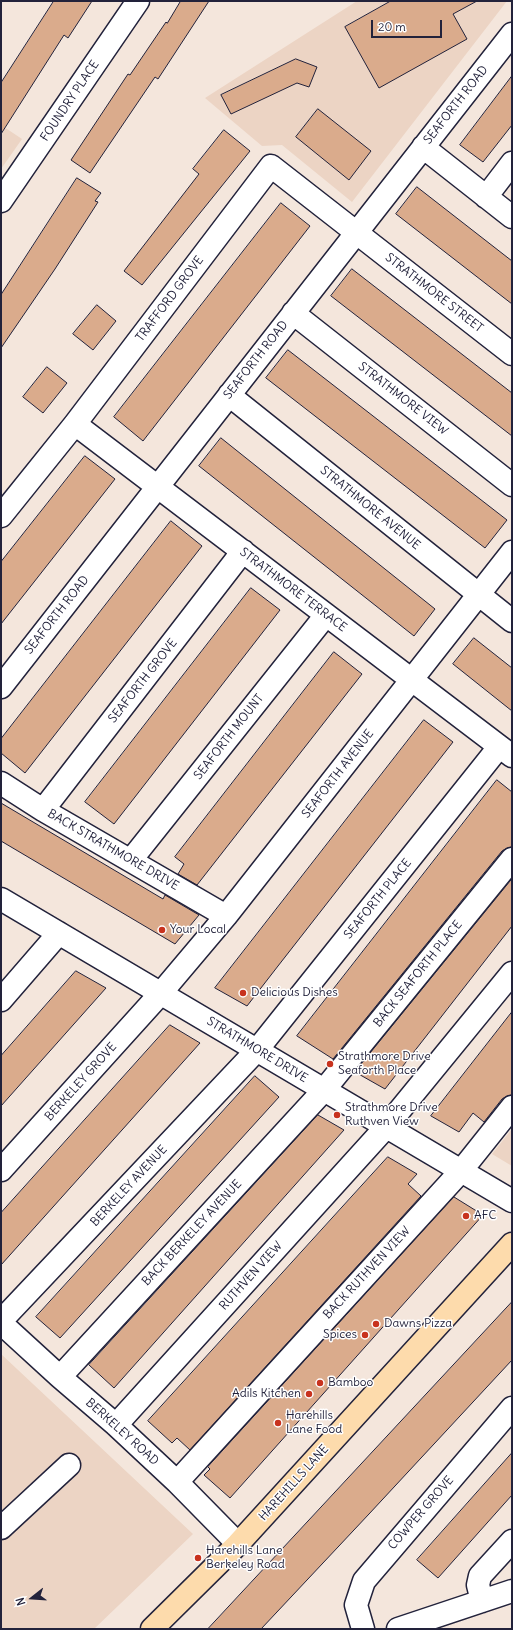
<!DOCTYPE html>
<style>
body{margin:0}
#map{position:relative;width:513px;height:1630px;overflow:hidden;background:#f4e6dc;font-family:Delius,sans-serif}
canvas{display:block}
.frame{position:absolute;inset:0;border:2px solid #22223b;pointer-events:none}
.north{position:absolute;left:12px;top:1578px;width:40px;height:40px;-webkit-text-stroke:3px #fff;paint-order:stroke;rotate:253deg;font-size:11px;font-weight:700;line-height:16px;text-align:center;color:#22223b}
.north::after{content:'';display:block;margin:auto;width:14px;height:18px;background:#22223b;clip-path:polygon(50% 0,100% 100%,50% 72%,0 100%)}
.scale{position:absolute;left:371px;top:20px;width:71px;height:18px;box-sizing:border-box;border:2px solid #22223b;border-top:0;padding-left:5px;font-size:12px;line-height:14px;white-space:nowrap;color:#22223b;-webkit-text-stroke:3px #fff;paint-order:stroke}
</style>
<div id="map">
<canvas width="513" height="1630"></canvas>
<div class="frame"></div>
<div class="north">N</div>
<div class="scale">20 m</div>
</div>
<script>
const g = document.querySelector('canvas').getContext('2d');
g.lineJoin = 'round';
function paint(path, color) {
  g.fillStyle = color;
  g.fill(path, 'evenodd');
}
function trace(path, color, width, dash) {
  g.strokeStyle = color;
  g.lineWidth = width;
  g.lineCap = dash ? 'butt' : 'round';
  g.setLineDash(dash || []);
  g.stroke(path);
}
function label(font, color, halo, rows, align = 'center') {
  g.font = font + ' Delius,sans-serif';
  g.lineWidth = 3;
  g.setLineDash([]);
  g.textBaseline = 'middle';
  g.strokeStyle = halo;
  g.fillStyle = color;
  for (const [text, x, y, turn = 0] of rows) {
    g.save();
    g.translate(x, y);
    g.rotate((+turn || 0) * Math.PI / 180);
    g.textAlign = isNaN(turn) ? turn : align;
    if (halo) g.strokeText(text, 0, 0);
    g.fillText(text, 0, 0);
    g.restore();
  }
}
paint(new Path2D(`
 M357 1H507L352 202 282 145 262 146 205 98Z
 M1 125 22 139 1 169Z
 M512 1129V1166L492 1154Z
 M1 1354 193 1534 94 1629H1Z`), '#ecd4c4');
const building = new Path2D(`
 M54 1H92L68 38 64 35 1 134V83Z
 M181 1H209L158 79 155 77 90 173 71 160 128 74 130 75 166 22 167 23Z
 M391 1H477L453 14 467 39 379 88 345 27Z
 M296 59 317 67 309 87 297 83 231 114 221 95Z
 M512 76V125L483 162 460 145Z
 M318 109 371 151 349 180 296 137Z
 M224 130 250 151 142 285 124 271 199 174 193 169Z
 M77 178 101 193 95 201 98 202 55 269 1 348V295Z
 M417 187 512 261V304L396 214Z
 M281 203 310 226 143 441 114 417Z
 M352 269 512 393V436L331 296Z
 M97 305 116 321 93 350 73 334Z
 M288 350 507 520 485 548 266 378Z
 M47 367 67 383 43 413 23 397Z
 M221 438 435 609 414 636 199 466Z
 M85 456 115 479 1 624V562Z
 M171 521 202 546 25 773 1 753V739Z
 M251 588 280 610 114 824 85 802Z
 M474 638 512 668V711L453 664Z
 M334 652 362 674 197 885 178 874 184 864 175 857Z
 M424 720 453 742 278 966 247 1006 215 988Z
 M497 780 512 792V847L507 848 502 851 333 1059 297 1036Z
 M1 803 163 899 165 895 199 915 175 944 1 841Z
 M512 879V926L385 1089 355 1072Z
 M76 971 106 988 1 1106V1056Z
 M512 1012V1095L507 1096 502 1099 484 1122 473 1113 459 1132 431 1116Z
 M170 1025 200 1043 1 1265V1213Z
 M255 1076 279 1097 60 1338 36 1317Z
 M318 1115 344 1130 114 1388 89 1365Z
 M388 1157 417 1174 408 1184 421 1196 190 1450 177 1438 172 1443 148 1421Z
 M454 1197 483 1215 230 1498 204 1475 210 1469 208 1467Z
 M512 1302V1360L369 1514 261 1629H208Z
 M512 1453V1495L438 1578 417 1560Z`);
paint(building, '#daab8c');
trace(building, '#22223b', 1);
const minor = new Path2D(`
 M423 147 512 217
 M486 197 512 163
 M1 201 138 1
 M293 313 512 485
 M229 395 512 621
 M75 424 512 756
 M1 516 75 424 271 166 512 354
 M1 687 512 34
 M1 783 43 810 226 916
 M43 810 243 551
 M131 860 326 615
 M1 899 512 1201
 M1 1000 59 933
 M1 1170 161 993 226 916 512 552
 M1 1321 257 1050 499 747
 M1 1323 60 1377 116 1425 177 1482 238 1544
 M60 1377 324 1090 512 859
 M116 1425 386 1127 512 973
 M177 1482 461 1171 512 1107
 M1 1528 69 1465
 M482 1601 478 1585 480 1576 512 1541
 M363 1629 356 1605 364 1581 512 1408
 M398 1629 512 1591`);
const major = new Path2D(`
 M152 1629 238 1544 512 1244`);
trace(minor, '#22223b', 25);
trace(major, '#22223b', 25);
trace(minor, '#fff', 22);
trace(major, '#fddbac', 22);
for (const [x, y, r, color] of [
 [162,930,4,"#c8321e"],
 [243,993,4,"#c8321e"],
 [330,1064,4,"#c8321e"],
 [337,1115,4,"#c8321e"],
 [466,1216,4,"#c8321e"],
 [376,1324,4,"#c8321e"],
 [365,1335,4,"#c8321e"],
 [320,1383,4,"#c8321e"],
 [309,1394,4,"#c8321e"],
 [278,1423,4,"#c8321e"],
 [198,1558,4,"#c8321e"]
]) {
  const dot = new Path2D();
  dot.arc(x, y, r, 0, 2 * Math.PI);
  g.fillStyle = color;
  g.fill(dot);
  trace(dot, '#fff', 1.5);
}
label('12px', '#22223b', '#fff', [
 ["FOUNDRY PLACE",70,101,-56],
 ["SEAFORTH ROAD",456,105,-52],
 ["STRATHMORE STREET",434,293,38],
 ["TRAFFORD GROVE",170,299,-53],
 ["SEAFORTH ROAD",256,360,-52],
 ["STRATHMORE VIEW",403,399,38],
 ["STRATHMORE AVENUE",370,508,39],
 ["STRATHMORE TERRACE",293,590,37],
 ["SEAFORTH ROAD",57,615,-52],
 ["SEAFORTH GROVE",143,681,-52],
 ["SEAFORTH MOUNT",229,737,-52],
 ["SEAFORTH AVENUE",338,774,-52],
 ["BACK STRATHMORE DRIVE",113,850,30],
 ["SEAFORTH PLACE",378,899,-51],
 ["BACK SEAFORTH PLACE",418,974,-51],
 ["STRATHMORE DRIVE",257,1050,31],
 ["BERKELEY GROVE",81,1082,-48],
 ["BERKELEY AVENUE",129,1186,-47],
 ["BACK BERKELEY AVENUE",192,1233,-47],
 ["BACK RUTHVEN VIEW",367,1273,-47],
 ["RUTHVEN VIEW",251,1276,-48],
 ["BERKELEY ROAD",122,1432,42],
 ["HAREHILLS LANE",294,1483,-48],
 ["COWPER GROVE",421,1513,-49]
]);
label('12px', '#22223b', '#fff', [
 ["Your Local",170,930],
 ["Delicious Dishes",251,993],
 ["Strathmore Drive",338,1057],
 ["Seaforth Place",338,1071],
 ["Strathmore Drive",345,1108],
 ["Ruthven View",345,1122],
 ["AFC",474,1216],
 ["Dawns Pizza",384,1324],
 ["Spices",357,1335,"right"],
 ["Bamboo",328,1383],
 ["Adils Kitchen",301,1394,"right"],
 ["Harehills",286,1416],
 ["Lane Food",286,1430],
 ["Harehills Lane",206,1551],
 ["Berkeley Road",206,1565]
], 'left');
</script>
